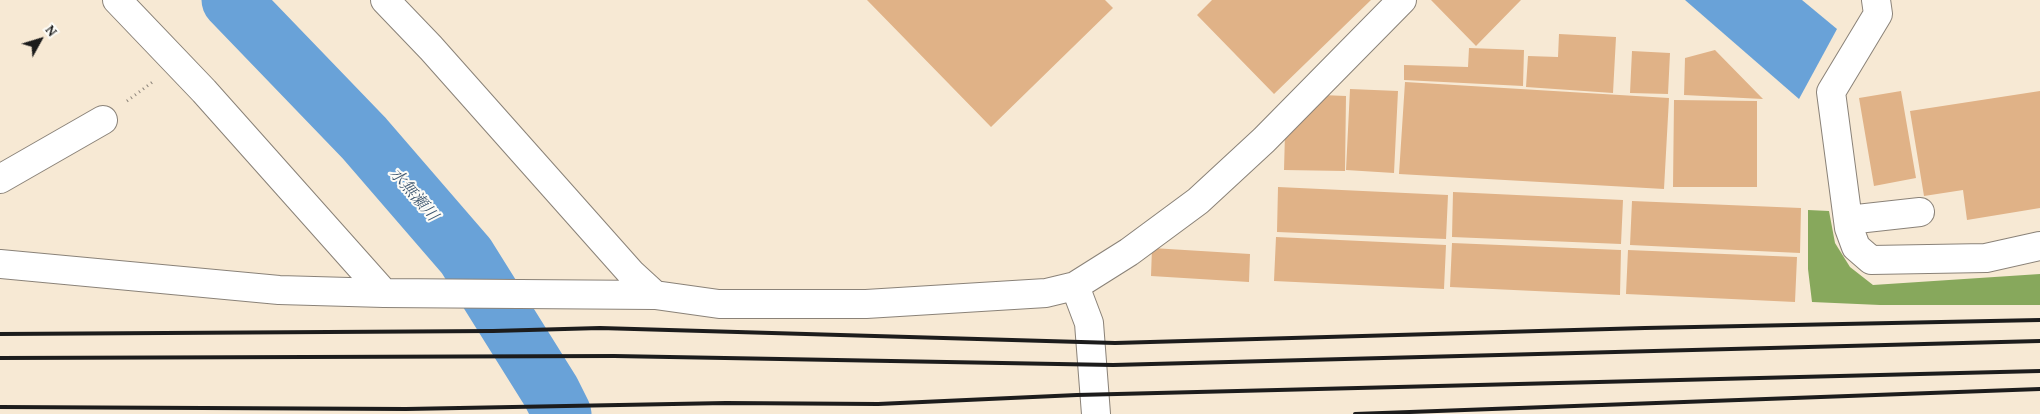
<!DOCTYPE html>
<meta charset="utf-8">
<style>
body{margin:0}
#map{position:relative;width:2040px;height:414px;overflow:hidden;background:#f7e9d4;font-family:"Gentium Book Plus",serif}
canvas{display:block}
.north{position:absolute;left:15px;top:15px;width:50px;height:50px;-webkit-text-stroke:4px #fdfcf7;paint-order:stroke;rotate:51deg;font-size:14px;font-weight:700;line-height:20px;text-align:center;color:#1c1c1c}
.north::after{content:'';display:block;margin:auto;width:18px;height:22px;background:#1c1c1c;clip-path:polygon(50% 0,100% 100%,50% 72%,0 100%)}
</style>
<div id="map">
<canvas width="2040" height="414"></canvas>
<div class="north">N</div>
</div>
<script>
const g = document.querySelector('canvas').getContext('2d');
g.lineJoin = 'round';
function paint(path, color) {
  g.fillStyle = color;
  g.fill(path, 'evenodd');
}
function trace(path, color, width, dash) {
  g.strokeStyle = color;
  g.lineWidth = width;
  g.lineCap = dash ? 'butt' : 'round';
  g.setLineDash(dash || []);
  g.stroke(path);
}
function label(font, color, halo, rows, align = 'center') {
  g.font = font + ' "Gentium Book Plus","Noto Serif JP",serif';
  g.lineWidth = 4;
  g.setLineDash([]);
  g.textBaseline = 'middle';
  g.strokeStyle = halo;
  g.fillStyle = color;
  for (const [text, x, y, turn = 0] of rows) {
    g.save();
    g.translate(x, y);
    g.rotate((+turn || 0) * Math.PI / 180);
    g.textAlign = isNaN(turn) ? turn : align;
    if (halo) g.strokeText(text, 0, 0);
    g.fillText(text, 0, 0);
    g.restore();
  }
}
paint(new Path2D(`
 M1808 210 1829 211 1835 243 1850 267 1873 285 2040 274V305H1880L1812 302 1808 269Z`), '#87a85c');
paint(new Path2D(`
 M1685 0H1802L1837 29 1799 99Z`), '#69a2d8');
trace(new Path2D(`
 M231 0 364 138 466 256 551 392 562 414`), '#69a2d8', 59);
paint(new Path2D(`
 M867 0H1105L1113 8 991 127Z
 M1212 0H1371L1274 94 1197 15Z
 M1431 0H1521L1476 46Z
 M1559 34 1616 37 1613 93 1526 87 1528 56 1558 57Z
 M1469 48 1524 50 1523 86 1404 80V65L1468 67Z
 M1715 50 1763 99 1684 95 1685 58Z
 M1632 51 1670 53 1668 94 1630 93Z
 M1405 82 1669 98 1664 189 1399 174Z
 M1350 89 1398 91 1394 173 1346 170Z
 M1901 91 1916 178 1874 186 1859 98Z
 M2040 91V208L1967 220 1963 190 1924 196 1910 111Z
 M1322 95 1346 96 1345 171 1284 170 1285 133Z
 M1674 100 1757 101V187H1673Z
 M1278 187 1448 195 1446 239 1277 232Z
 M1453 192 1623 200 1621 244 1452 237Z
 M1632 201 1801 208 1800 253 1630 245Z
 M1276 237 1446 245 1444 289 1274 281Z
 M1452 243 1621 250 1620 295 1450 287Z
 M1152 248 1250 254 1249 282 1151 276Z
 M1628 250 1797 257 1795 302 1626 294Z`), '#e0b287');
const minor = new Path2D(`
 M117 0 204 91 384 293
 M385 0 431 48 631 273 655 295
 M1876 0 1878 14 1831 92 1849 228 1856 247 1871 260 1986 258 2040 246
 M0 179 103 120
 M1848 220 1920 212
 M0 264 279 290 384 293 655 295 719 304H866L1046 293 1075 286 1089 323 1096 414
 M1075 286 1129 252 1198 201 1264 140 1402 0`);
trace(minor, '#8a8278', 30);
trace(new Path2D(`
 M127 101 154 81`), '#8a8278', 3, [1, 4]);
trace(minor, '#fff', 28);
trace(new Path2D(`
 M0 334 493 331 600 328 1115 343 1645 328 2040 320
 M0 358 614 356 1113 365 2040 341
 M0 407 406 409 726 403 878 404 1077 395 2040 371
 M1355 414 2040 389`), '#1c1c1c', 4);
label('italic 16px', '#3f5871', '#fdfcf7', [
 ["水無瀬川",413,195,49]
]);
</script>
